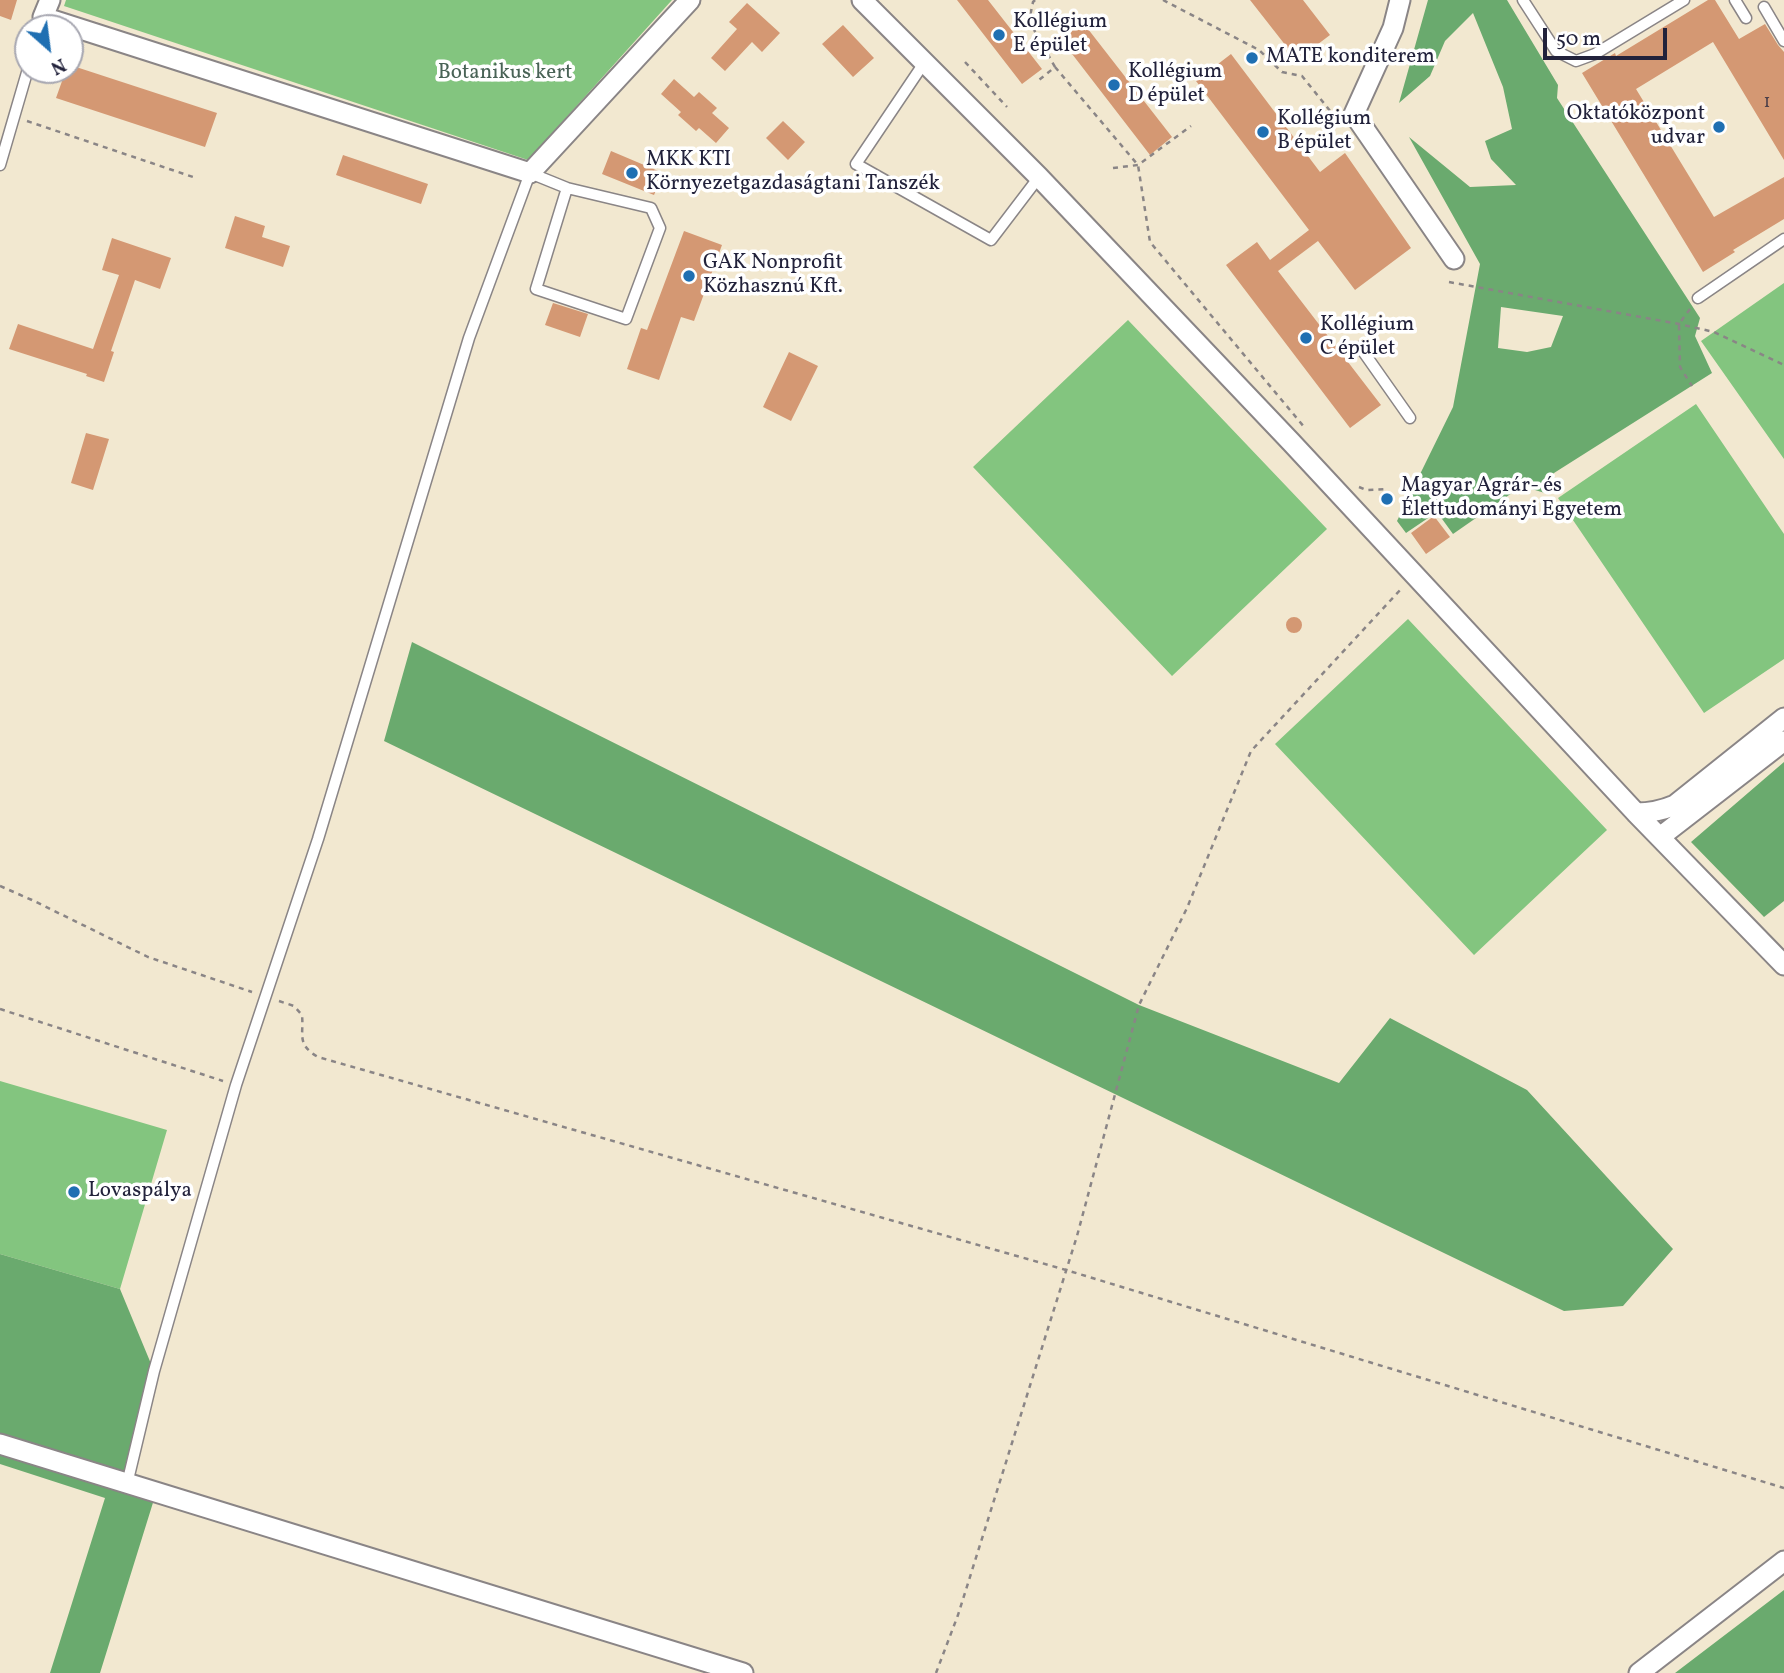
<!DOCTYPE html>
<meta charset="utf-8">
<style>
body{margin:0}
#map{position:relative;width:1784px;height:1673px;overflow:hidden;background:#f2e8d0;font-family:Vollkorn,serif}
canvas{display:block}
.north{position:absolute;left:14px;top:14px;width:70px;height:70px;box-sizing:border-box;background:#fff;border:2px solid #a7a7b1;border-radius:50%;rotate:152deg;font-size:19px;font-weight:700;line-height:28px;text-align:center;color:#22223b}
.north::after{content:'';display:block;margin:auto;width:24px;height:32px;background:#1f6fb2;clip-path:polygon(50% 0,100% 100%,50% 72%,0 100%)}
.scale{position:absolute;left:1543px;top:28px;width:124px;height:32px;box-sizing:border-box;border:4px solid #22223b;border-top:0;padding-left:9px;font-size:21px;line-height:24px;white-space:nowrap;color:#22223b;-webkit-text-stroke:5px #fff;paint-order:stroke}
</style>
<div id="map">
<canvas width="1784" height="1673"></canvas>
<div class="north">N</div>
<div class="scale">50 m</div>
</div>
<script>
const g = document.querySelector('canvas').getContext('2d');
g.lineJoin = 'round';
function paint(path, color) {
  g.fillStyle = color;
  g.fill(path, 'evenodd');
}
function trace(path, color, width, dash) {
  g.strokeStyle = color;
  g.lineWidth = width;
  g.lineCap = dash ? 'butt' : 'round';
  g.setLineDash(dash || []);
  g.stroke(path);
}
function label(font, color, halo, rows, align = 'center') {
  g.font = font + ' Vollkorn,serif';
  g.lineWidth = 7;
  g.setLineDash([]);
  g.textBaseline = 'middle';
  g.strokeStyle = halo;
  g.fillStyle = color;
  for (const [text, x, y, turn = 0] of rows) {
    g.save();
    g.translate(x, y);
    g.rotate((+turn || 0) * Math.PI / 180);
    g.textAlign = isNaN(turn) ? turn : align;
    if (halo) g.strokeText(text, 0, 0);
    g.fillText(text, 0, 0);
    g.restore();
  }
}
paint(new Path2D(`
 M66 0H672L528 160 64 6Z
 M1784 283V459L1701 341Z
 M1128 320 1327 529 1172 676 973 467Z
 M1696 404 1784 534V659L1704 713 1558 498Z
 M1408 619 1607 830 1474 955 1275 744Z
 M0 1081 167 1130 120 1289 0 1254Z`), '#83c57f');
paint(new Path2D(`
 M1428 0H1507L1558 85 1557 98 1700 318 1695 336 1712 373 1554 473 1548 494 1522 486 1453 534 1437 512 1406 533 1397 521 1453 407 1480 264 1409 137 1470 187 1516 185 1491 159 1485 141 1512 129 1503 87 1473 13 1445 41 1430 76 1399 103ZM1501 307 1563 316 1551 347 1527 352 1498 348Z
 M412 642 1139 1005 1339 1083 1390 1018 1527 1090 1673 1249 1623 1306 1564 1311 384 741Z
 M1784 762V901L1764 917 1691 842Z
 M0 1254 120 1289 154 1371 127 1484 156 1493 100 1673H50L105 1498 0 1464Z
 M1784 1590V1673H1675Z`), '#6aaa6e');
paint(new Path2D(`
 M0 0H17L11 20 0 16Z
 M957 0H988L1042 69 1022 84Z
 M1250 0H1303L1330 35 1297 60Z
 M1708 0H1715L1739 39 1765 24 1778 45 1784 52V160L1713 42 1636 89 1714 217 1784 177V219L1733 250 1735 252 1703 272 1582 73 1615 53 1616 56Z
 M747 3 780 33 762 52 752 42 725 71 711 58 737 29 729 22Z
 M1081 20 1172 137 1150 155 1059 37Z
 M843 25 874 58 853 77 822 44Z
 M1231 54 1320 172 1345 153 1411 248 1355 290 1318 241 1278 271 1381 405 1350 428 1226 265 1257 242 1270 260 1309 230 1196 81Z
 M70 65 217 113 205 147 56 98 66 70H70Z
 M674 79 694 97 699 92 717 108 712 113 729 128 716 143 699 128 696 131 678 115 681 112 661 94Z
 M783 121 805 142 788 160 766 138Z
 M611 151 663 173 654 195 602 174Z
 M343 155 428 184 421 204 336 175Z
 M235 216 265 226 262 237 290 246 283 267 225 248Z
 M684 231 722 245 694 321 681 317 659 380 627 369 641 328 647 330Z
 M112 238 171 258 160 289 135 280 111 351 114 352 104 382 86 376 87 374 9 349 18 324 93 349 119 275 102 270Z
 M553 303 588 314 580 337 545 325Z
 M789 352 818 366 791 421 763 407Z
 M86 433 109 439 93 490 71 483Z
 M1434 516 1450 537 1426 554 1411 533Z
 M1286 625a8 8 0 1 1 16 0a8 8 0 1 1-16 0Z`), '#d49873');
const service = new Path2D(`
 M1523 0 1556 51 1576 61 1595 54 1684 0
 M1735 0 1746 18
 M1764 7 1784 41
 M924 63 856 164 991 240 1039 177
 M0 165 28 69
 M1698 298 1784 239
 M1360 347 1410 418
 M127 1484 154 1371 236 1085 318 839 469 338 530 173 567 188 651 208 660 228 626 319 536 289 567 188`);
const minor = new Path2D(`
 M50 0 43 17 530 173 690 0
 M862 0 1039 177 1291 442 1636 813 1784 965
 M1400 0 1393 28 1354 114 1454 259
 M1636 813C1650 813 1661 811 1675 805L1784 718
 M1660 837 1784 741
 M0 1444 743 1673
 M1639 1673 1784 1561`);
trace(service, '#8a8586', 13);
trace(minor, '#8a8586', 23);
trace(new Path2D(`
 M1035 0 1033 2 1029 21 1055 67 1039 80
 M1163 0 1259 50 1282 72 1302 76 1335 117
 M965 62 1007 107
 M1055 67 1138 165 1150 242 1305 428
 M27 121 193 177
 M1113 168 1138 165 1191 126
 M1449 282 1679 324 1714 332 1784 365
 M1690 309 1679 324 1680 367 1692 386
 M1359 487 1366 490 1386 489
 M0 886 32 900 148 957 252 992
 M279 1001 294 1006 302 1015C304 1035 296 1044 318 1057L1066 1270 1784 1488
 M0 1009 223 1081
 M936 1673 958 1615 1077 1236 1139 1005 1187 908 1251 751 1402 588`), '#8a8586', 2.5, [5, 5]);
trace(service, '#fff', 10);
trace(minor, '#fff', 19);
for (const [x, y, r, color] of [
 [999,35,7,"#1f6fb2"],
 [1252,58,7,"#1f6fb2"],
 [1114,85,7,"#1f6fb2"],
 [1719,127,7,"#1f6fb2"],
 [1263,132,7,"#1f6fb2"],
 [632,173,7,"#1f6fb2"],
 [689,276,7,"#1f6fb2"],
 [1306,338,7,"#1f6fb2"],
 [1387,499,7,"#1f6fb2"],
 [74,1192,7,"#1f6fb2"]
]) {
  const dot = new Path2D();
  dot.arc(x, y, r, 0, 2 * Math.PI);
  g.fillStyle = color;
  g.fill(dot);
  trace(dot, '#fff', 2.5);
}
label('18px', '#4e4049', null, [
 ["1",1767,104]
]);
label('21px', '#22223b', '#fff', [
 ["Kollégium",1013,23],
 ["E épület",1013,47],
 ["MATE konditerem",1266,58],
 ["Kollégium",1128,73],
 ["D épület",1128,97],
 ["Oktatóközpont",1705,115,"right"],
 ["udvar",1705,139,"right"],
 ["Kollégium",1277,120],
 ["B épület",1277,144],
 ["MKK KTI",646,161],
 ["Környezetgazdaságtani Tanszék",646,185],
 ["GAK Nonprofit",703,264],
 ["Közhasznú Kft.",703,288],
 ["Kollégium",1320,326],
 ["C épület",1320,350],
 ["Magyar Agrár- és",1401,487],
 ["Élettudományi Egyetem",1401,511],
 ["Lovaspálya",88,1192]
], 'left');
label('21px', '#496356', '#fff', [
 ["Botanikus kert",505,74]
]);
</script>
